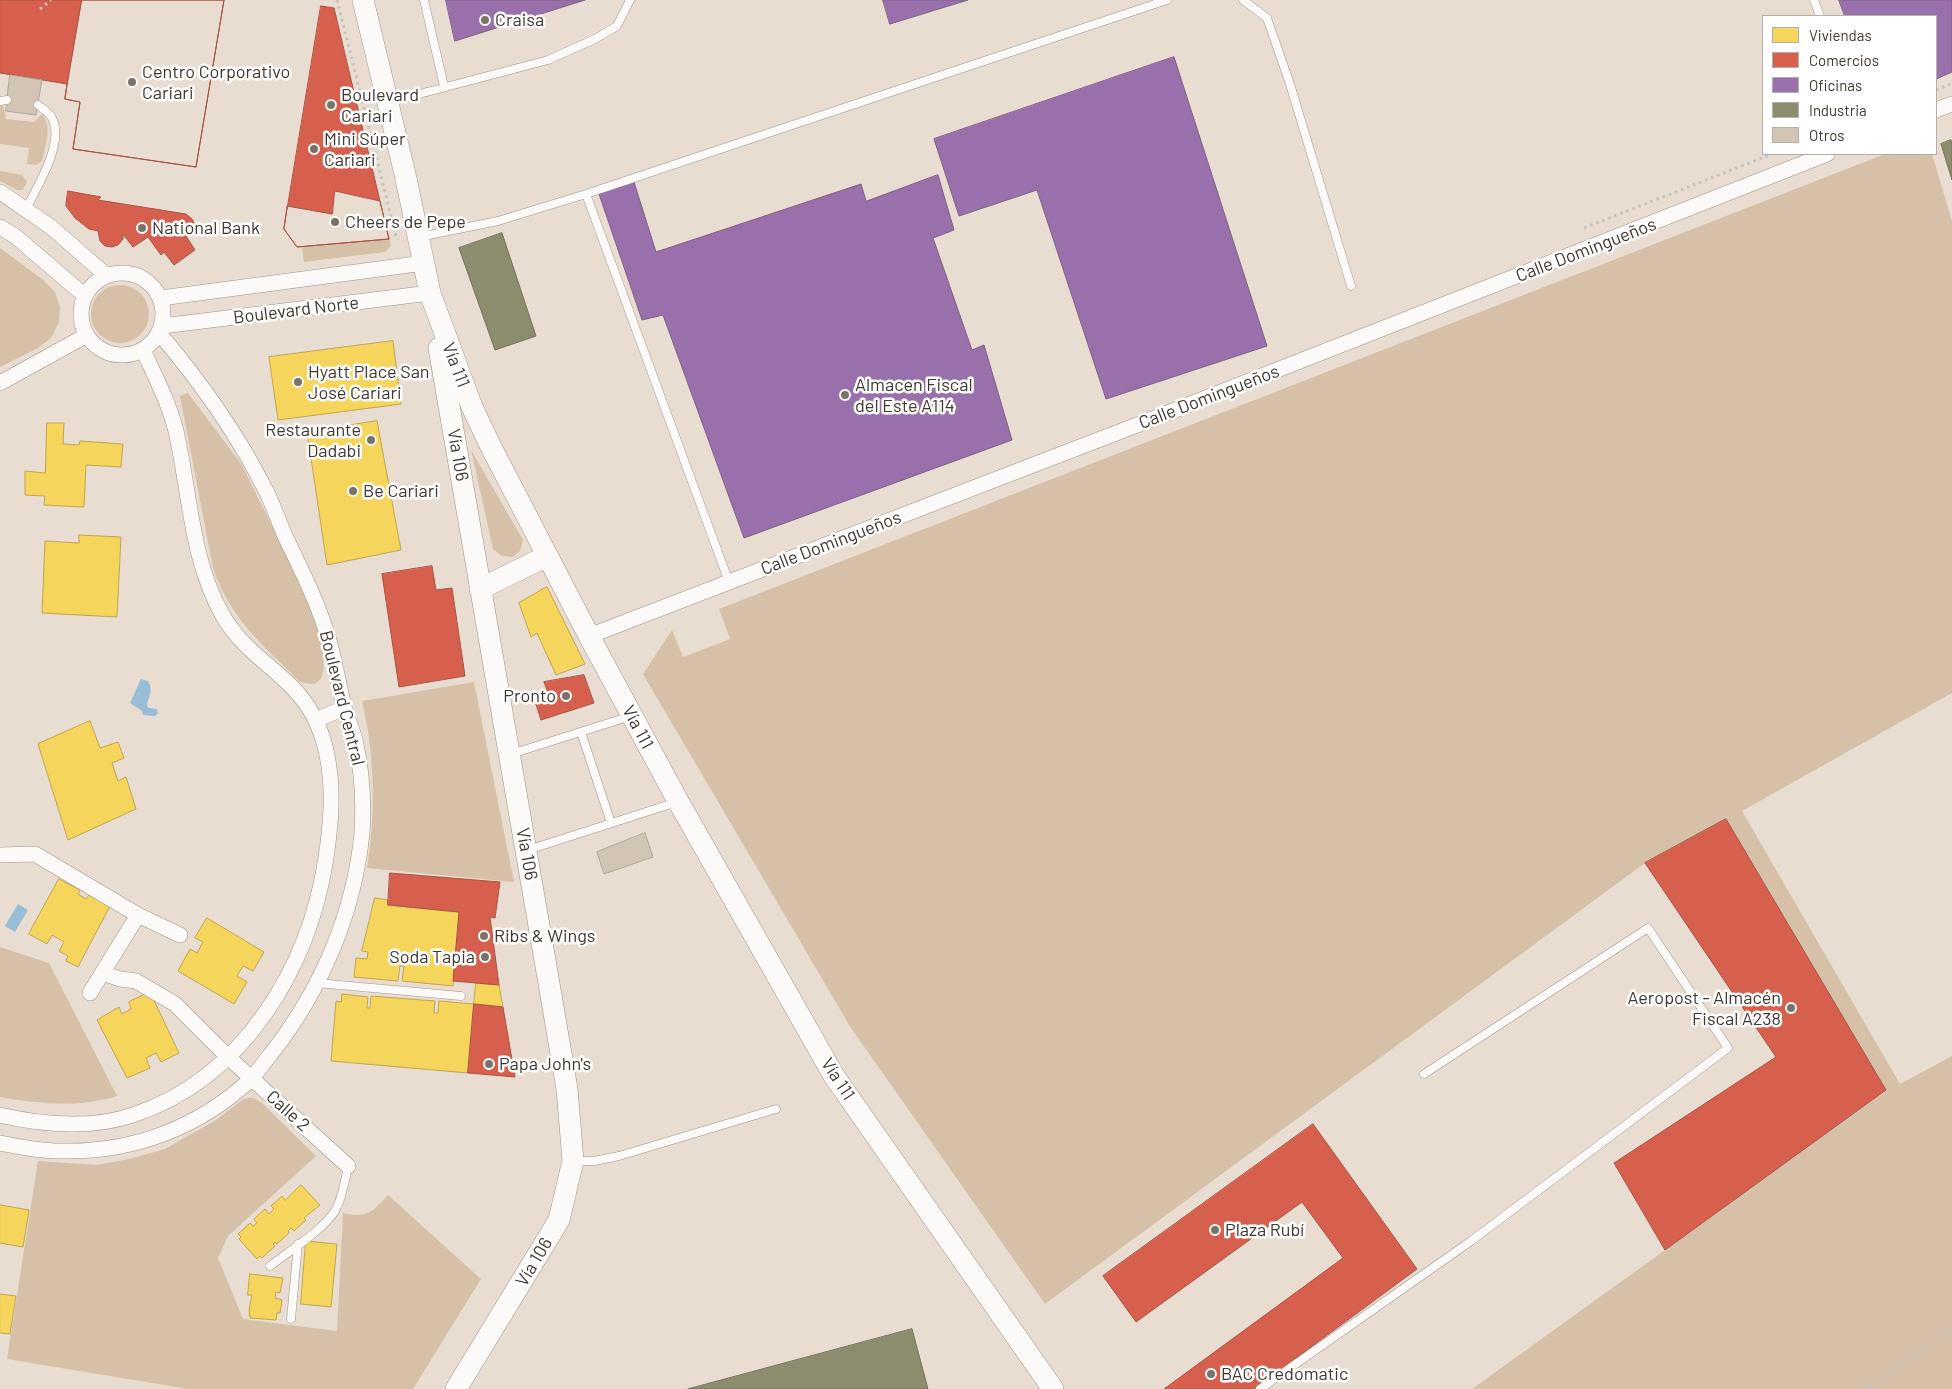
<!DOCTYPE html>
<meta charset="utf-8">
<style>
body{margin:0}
#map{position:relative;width:1952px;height:1389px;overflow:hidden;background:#e8ddd0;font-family:Barlow,sans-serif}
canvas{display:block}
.legend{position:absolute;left:1762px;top:15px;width:175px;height:140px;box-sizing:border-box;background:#fff;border:1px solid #b3afab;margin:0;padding:6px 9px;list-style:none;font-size:15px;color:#40372e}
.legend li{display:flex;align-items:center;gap:10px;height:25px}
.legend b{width:25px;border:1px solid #b3afab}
</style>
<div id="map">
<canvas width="1952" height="1389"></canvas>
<ul class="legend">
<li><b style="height:14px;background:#f6d55c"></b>Viviendas</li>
<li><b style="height:14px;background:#d6604d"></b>Comercios</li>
<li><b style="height:14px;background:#9970ab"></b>Oficinas</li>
<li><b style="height:14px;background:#8c8c6e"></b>Industria</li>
<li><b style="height:14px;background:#d3c5b5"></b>Otros</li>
</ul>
</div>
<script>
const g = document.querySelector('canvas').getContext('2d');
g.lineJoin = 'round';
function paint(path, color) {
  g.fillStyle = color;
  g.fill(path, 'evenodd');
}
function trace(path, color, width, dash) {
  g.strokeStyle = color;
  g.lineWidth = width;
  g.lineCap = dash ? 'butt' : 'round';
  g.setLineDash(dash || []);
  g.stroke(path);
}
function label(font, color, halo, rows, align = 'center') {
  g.font = font + ' Barlow,sans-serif';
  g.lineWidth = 5;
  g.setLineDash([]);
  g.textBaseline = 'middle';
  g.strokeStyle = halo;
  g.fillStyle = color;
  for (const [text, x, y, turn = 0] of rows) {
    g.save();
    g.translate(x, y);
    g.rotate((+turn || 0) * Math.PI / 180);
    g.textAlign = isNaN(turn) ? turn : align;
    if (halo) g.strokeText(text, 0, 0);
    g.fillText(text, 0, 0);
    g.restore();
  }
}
paint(new Path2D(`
 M3 105 6 119 34 122 42 114C52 126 46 143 43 157L42 161 36 165 27 164 29 148 0 144V106Z
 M1885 154H1932L1952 221V693L1742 811 1900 1084 1952 1056V1389H1472L1886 1091 1726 819 1645 863 1045 1304 851 1028 643 674 672 630 683 657 730 639 719 609Z
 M0 171 22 175 27 182 23 190H17L0 181Z
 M389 239 391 246 385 252 304 262 302 247Z
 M0 248 42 279 55 292 60 307 59 322 51 338 38 348 0 367Z
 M91 314a29 29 0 1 1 58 0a29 29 0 1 1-58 0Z
 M188 393 242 465 314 611C318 624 333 675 316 683 311 685 305 683 300 682 263 645 230 619 213 568L180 396Z
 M471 450 523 540 520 551 513 557 502 556 493 549Z
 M474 682 514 882 367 868C376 812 375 756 362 701Z
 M0 947 49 963 117 1096C78 1108 39 1104 0 1097Z
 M248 1098H254L262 1103 316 1156 228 1236 218 1258 243 1319 337 1331 343 1213C366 1219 373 1212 388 1195L481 1279 413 1389H188L7 1359 38 1161 96 1165 129 1159 165 1149 216 1120 242 1100Z`), '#d6c1a8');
paint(new Path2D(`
 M141 679 148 681C154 692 148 696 147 706L149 708 157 709 158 713 155 716 143 715 142 711 130 703Z
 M18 904 28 910 15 932 5 926Z`), '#97bed6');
const homes = new Path2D(`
 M393 341 401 404 278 420 269 357Z
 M377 421 401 550 327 565 307 432Z
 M47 423H64L63 444 79 445 80 441 123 444 121 467 86 465 84 507 44 505 45 496 25 495V471L45 473Z
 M79 535 121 537 117 617 42 613 45 541 79 543Z
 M547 587 585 664 556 675 537 633 531 637 519 603Z
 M90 721 100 748 118 742 124 758 112 763 118 781 126 777 136 809 68 840 38 744Z
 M59 879 80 890 78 894 86 899 89 895 110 906 78 967 66 961 68 956 59 951 64 942 52 935 47 944 29 934Z
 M375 898 388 900V905L459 912 453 986 402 981 404 966H400L398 981 354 977 356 958 367 959 368 952 362 951Z
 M207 918 264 952 253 971 243 966 237 976 247 982 234 1004 178 971 190 949 197 953 203 942 195 938Z
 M476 983 499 985 503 1007 474 1004Z
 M150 992 179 1053 161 1062 156 1053 146 1058 150 1068 127 1078 97 1020 119 1007 122 1014 131 1009 129 1002Z
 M342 994 368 997 367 1008H370L371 996 435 1001 434 1013H438L439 1001 474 1004 468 1073 331 1061 336 1001 341 1002Z
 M301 1185 320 1205 304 1218 306 1220 294 1231 291 1228 288 1231 289 1233 277 1244 275 1242 273 1244 275 1246 262 1258 260 1256 257 1259 239 1239 241 1237 238 1234 250 1223 253 1226 257 1223 254 1219 265 1209 269 1214 274 1209 271 1206 282 1196 285 1200Z
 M0 1205 29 1210 23 1247 0 1243Z
 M306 1241 337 1244 331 1307 301 1304Z
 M250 1274 283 1278 280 1293 276 1292 275 1298 282 1300 280 1313H277L276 1320 250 1318 249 1310 252 1295H248Z
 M0 1294 16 1296 10 1334 0 1333Z`);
paint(homes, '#f6d55c');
trace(homes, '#bfa64e', 1);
const shops = new Path2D(`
 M0 0H224L196 167 73 149 80 102 65 99 67 84 0 73Z
 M82 0H224L196 167 73 149 80 102 65 99Z
 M321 6 334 8 389 239 297 247 284 229Z
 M68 191 101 197 98 200 186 214 192 219 197 228 186 236 195 250 174 265 164 252 161 255 148 237 133 247 123 234V239L118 245 112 247 105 246 100 241 98 231 89 229 75 218 66 206Z
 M335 191 380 201 389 239 297 247 284 229 287 206 332 214Z
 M432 566 436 590 452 588 465 676 399 687 382 574Z
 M584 675 594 703 541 720 534 698 548 693 544 682Z
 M1726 819 1886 1090 1665 1250 1614 1163 1776 1057 1645 863Z
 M390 873 500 882 495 918 490 917 499 985 453 981 459 912 388 905Z
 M474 1004 503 1007 515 1077 468 1073Z
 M1313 1124 1417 1269 1254 1389H1164L1343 1258 1302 1202 1136 1322 1103 1276Z`);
paint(shops, '#d6604d');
trace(shops, '#a95444', 1);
const offices = new Path2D(`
 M446 0H585L455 41Z
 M883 0H968L890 24Z
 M1839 0H1952V72L1936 79V16H1845Z
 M1174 57 1267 346 1106 399 1037 190 959 216 934 139Z
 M938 175 954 230 933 238 972 350 984 345 1012 440 744 538 663 315 642 320 599 194 634 182 656 252 861 184 866 201Z`);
paint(offices, '#9970ab');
trace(offices, '#7e5f86', 1);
const industry = new Path2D(`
 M1951 140 1952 144V180L1941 144Z
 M502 233 536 336 495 350 459 248Z
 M912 1329 928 1389H688Z`);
paint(industry, '#8c8c6e');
trace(industry, '#75725b', 1);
const building = new Path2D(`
 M10 75 42 80 36 115 6 111Z
 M645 833 653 857 604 874 597 852Z`);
paint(building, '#d3c5b5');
trace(building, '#afa79c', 1);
const service = new Path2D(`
 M424 0 444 86
 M1243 0 1267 18 1290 84 1351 286
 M1814 0 1820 16
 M0 101 7 100
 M389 102 548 60 595 39 617 26 630 0
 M586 194 729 582
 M26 209C37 187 65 143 52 118 49 112 43 109 38 105
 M419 237 498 221 586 194 1167 0
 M581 732 611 823
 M511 754 631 716
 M528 850 677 802
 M317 983 461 996
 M575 1161H594L619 1156 776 1109
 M270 1266C288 1252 323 1230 335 1211 343 1197 345 1180 348 1166
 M291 1319 298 1244
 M1260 1389 1471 1241 1728 1048 1648 928 1424 1074`);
const minor = new Path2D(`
 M1936 110 1952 104
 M0 192 51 227 106 275
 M0 227 15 236 85 296
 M81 314a41 41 0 1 1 82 0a41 41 0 1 1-82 0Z
 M161 298 424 263
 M162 326 430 293
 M0 383 87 335
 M589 636 1137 425 1827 154
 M316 720 344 708
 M0 855 35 854 138 915 180 935
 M103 973 120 979 136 981 175 1004 228 1057 348 1166
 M90 993 138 915
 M0 1115C43 1125 91 1129 133 1115 244 1078 309 968 326 858 331 823 334 790 327 755 322 730 310 705 292 687 269 664 240 646 223 616 191 560 190 493 176 431 169 403 155 376 143 350
 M0 1143C20 1147 40 1151 60 1151 132 1153 198 1128 250 1080 258 1072 264 1062 271 1054 321 990 354 914 362 833 364 802 362 770 355 740 352 728 346 716 343 703 339 684 335 664 330 644 320 607 303 573 286 538 278 521 273 503 264 487 236 432 199 380 159 333`);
const secondary = new Path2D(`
 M363 0 405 174 430 293 472 407 491 447 589 636 678 801 834 1076 1053 1389
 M439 348 552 1001 567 1089 573 1161 559 1220 456 1389
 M480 589 547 556`);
trace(service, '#9d958b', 9);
trace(minor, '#9d958b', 16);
trace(secondary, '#9d958b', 22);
trace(new Path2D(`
 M337 0 397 240
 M40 9 51 0
 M1936 90 1952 83
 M1584 228 1772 154
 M1869 1389 1952 1326`), '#c5c2bd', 3, [2.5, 4]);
trace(service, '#fcfaf8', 8);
trace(minor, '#fcfaf8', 15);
trace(secondary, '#fcfaf8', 21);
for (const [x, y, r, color] of [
 [485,20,5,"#7b7167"],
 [132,82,5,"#7b7167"],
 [331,105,5,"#7b7167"],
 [314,149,5,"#7b7167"],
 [335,222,5,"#7b7167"],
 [142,228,5,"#7b7167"],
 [298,382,5,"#7b7167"],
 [845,395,5,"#7b7167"],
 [371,440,5,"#7b7167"],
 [353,491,5,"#7b7167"],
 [566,696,5,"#7b7167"],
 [484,936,5,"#7b7167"],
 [485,957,5,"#7b7167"],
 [1791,1008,5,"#7b7167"],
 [489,1064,5,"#7b7167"],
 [1215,1230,5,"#7b7167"],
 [1211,1374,5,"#7b7167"]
]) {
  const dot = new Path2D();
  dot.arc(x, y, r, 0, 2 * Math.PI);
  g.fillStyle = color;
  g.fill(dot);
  trace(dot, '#fff', 2);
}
label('18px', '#40372e', '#fff', [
 ["Craisa",495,20],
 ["Centro Corporativo",142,72],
 ["Cariari",142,93],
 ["Boulevard",341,95],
 ["Cariari",341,116],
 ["Mini Súper",324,139],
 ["Cariari",324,160],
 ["Cheers de Pepe",345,222],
 ["National Bank",152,228],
 ["Hyatt Place San",308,372],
 ["José Cariari",308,393],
 ["Almacen Fiscal",855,385],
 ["del Este A114",855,406],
 ["Restaurante",361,430,"right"],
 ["Dadabi",361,451,"right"],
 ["Be Cariari",363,491],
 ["Pronto",556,696,"right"],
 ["Ribs & Wings",494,936],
 ["Soda Tapia",475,957,"right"],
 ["Aeropost - Almacén",1781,998,"right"],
 ["Fiscal A238",1781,1019,"right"],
 ["Papa John's",499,1064],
 ["Plaza Rubí",1225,1230],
 ["BAC Credomatic",1221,1374]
], 'left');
label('18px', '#40372e', '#fff', [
 ["Calle Domingueños",1586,250,-21],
 ["Boulevard Norte",296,310,-7],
 ["Vía 111",456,365,69],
 ["Calle Domingueños",1209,397,-21],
 ["Vía 106",458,455,80],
 ["Calle Domingueños",831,543,-21],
 ["Boulevard Central",342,698,76],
 ["Vía 111",638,727,62],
 ["Vía 106",527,854,80],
 ["Vía 111",838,1079,57],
 ["Calle 2",288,1111,42],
 ["Vía 106",534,1262,-59]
]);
</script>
